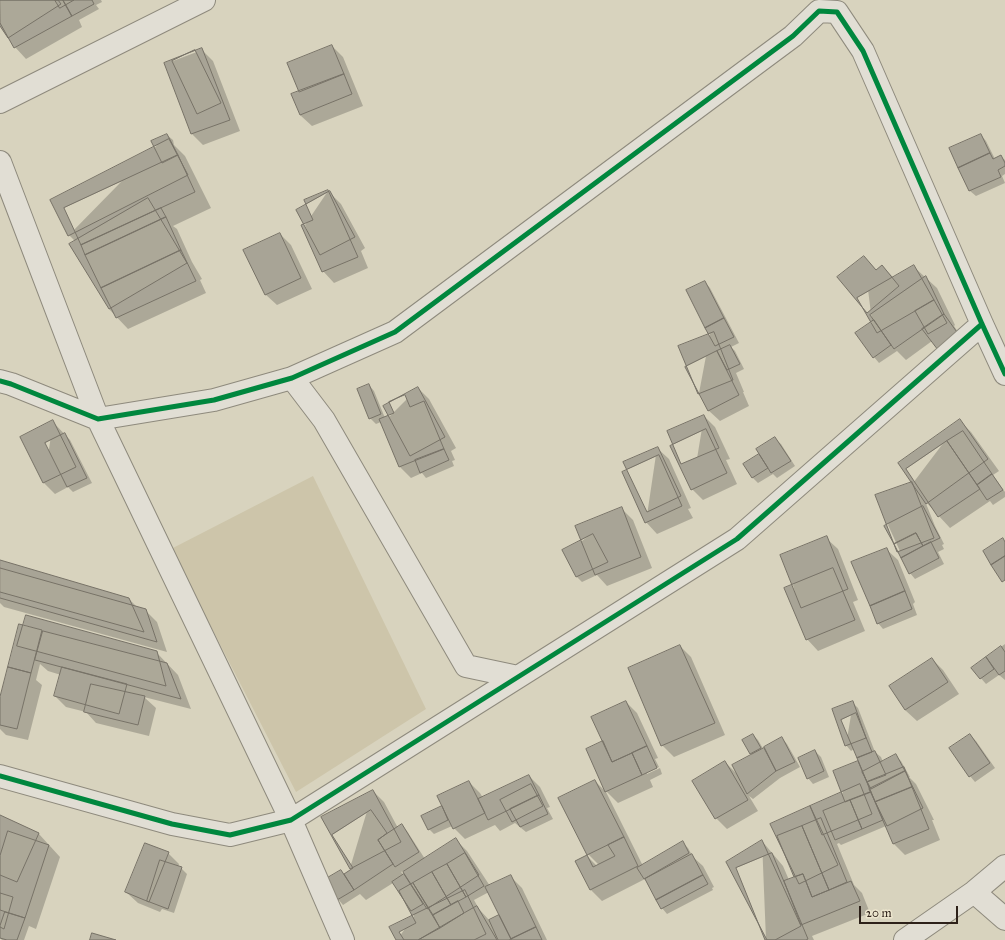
<!DOCTYPE html>
<style>
body{margin:0}
#map{position:relative;width:1005px;height:940px;overflow:hidden;background:#d8d3be;font-family:"IM FELL Great Primer",serif}
canvas{display:block}
.scale{position:absolute;left:859px;top:906px;width:99px;height:18px;box-sizing:border-box;border:2px solid #2d2119;border-top:0;padding-left:5px;font-size:12px;line-height:14px;white-space:nowrap;color:#2d2119;-webkit-text-stroke:3px #ede6ce;paint-order:stroke}
</style>
<div id="map">
<canvas width="1005" height="940"></canvas>
<div class="scale">20 m</div>
</div>
<script>
const g = document.querySelector('canvas').getContext('2d');
g.lineJoin = 'round';
function paint(path, color) {
  g.fillStyle = color;
  g.fill(path, 'evenodd');
}
function trace(path, color, width, dash) {
  g.strokeStyle = color;
  g.lineWidth = width;
  g.lineCap = dash ? 'butt' : 'round';
  g.setLineDash(dash || []);
  g.stroke(path);
}
paint(new Path2D(`
 M313 476 426 709 296 792 171 549Z`), '#cdc5aa');
paint(new Path2D(`
 M0 0H101L102 2 96 5 99 9 79 20 82 27 26 59 15 47 0 25Z
 M332 46 343 57 363 106 312 126 300 115V92Z
 M202 50 213 61 240 131 203 145 192 134 165 64Z
 M167 135 173 140 174 145 185 156 211 208 173 226 177 229 192 262 202 279 200 280 206 293 128 329 109 309 76 242 69 235Z
 M981 135 986 141 995 159 1001 157 1005 160V174L1002 176 1005 183 976 196 970 191 950 149Z
 M328 191 341 204 365 248 361 251 368 268 334 283 323 271 305 225Z
 M280 234 291 245 312 289 277 305 265 294Z
 M864 257 877 271 882 266 894 278 914 267 937 288 955 325 954 326 964 341H932L906 360 897 351 879 363 874 357 872 322Z
 M705 282 710 288 739 343 731 347 735 351 744 369 736 373 744 392H743L749 406 720 421 708 410 699 393 710 335Z
 M369 385 374 391 385 418 390 416 418 388 429 399 456 448 451 451 455 460 452 461 454 466 426 478 422 473 411 478 400 467 381 422 376 424 370 418Z
 M704 416 715 427 730 459 726 460 737 484 703 500 692 489Z
 M960 421 971 432 999 471 993 475 1005 492V497L993 505 990 501 950 528 925 501 935 526 944 544 942 545 944 549 938 552 944 564 915 579 910 573 888 525 913 483Z
 M53 422 70 440 92 483 73 492 68 487 55 494 44 483Z
 M775 439 781 444 795 466 777 478 773 474 758 483 753 478 744 464 760 454Z
 M657 448 669 459 691 508 688 509 693 518 657 534 646 522Z
 M622 509 633 520 652 568 607 586 597 575 582 582 577 577 563 550 582 541Z
 M826 538 838 549 858 600 853 602 865 631 818 651 807 639 793 585Z
 M886 549 898 560 915 602 913 604 917 615 883 629 878 623Z
 M0 561 129 599 138 608 145 610 157 622 167 652 4 607 0 603Z
 M20 625 156 652 178 675 191 709 144 697 156 708 149 736 96 723 86 712 66 707 55 696 61 675 48 671 40 664 36 680 42 685 28 740 6 735 0 729V701Z
 M1005 644V680L999 675 986 684 972 668Z
 M680 646 691 657 725 735 674 757 662 745Z
 M932 659 943 670 959 694 917 721 905 710Z
 M626 702 637 713 658 758 655 759 659 767 647 772V774L660 768 662 774 650 780 653 787 618 803 606 791 587 750 604 742Z
 M853 703 858 708 875 752 881 757 883 762 896 756 901 761 910 777H909L916 784 934 820H932L940 840 905 855 893 843 886 826 841 845 839 843 837 844 854 885 862 893 870 913 812 936 814 940H766L762 841 783 866 789 880 795 878 772 825 843 793 834 772 859 762 854 749 851 751 846 745Z
 M753 735 758 740 765 752 782 738 787 744 800 767 780 778 753 799 749 796 758 811 727 829 716 818 725 762 738 775 752 755 743 741Z
 M970 735 976 741 995 768 975 782 970 776Z
 M815 751 821 757 829 777 813 784 808 778Z
 M529 776 540 787 550 807 547 808 553 819 526 832 515 823 500 831 495 825 465 839 452 826 434 834 429 829 443 807 469 782 480 793 483 798Z
 M595 781 606 792 643 866 683 843 688 848 693 857 703 866 714 887 712 888 713 890 667 914 662 908 645 879 602 901 591 890 577 861 587 856 597 866H600L588 854Z
 M373 791 384 802 398 828 401 826 407 831 425 859 456 840 467 851 490 886 510 876 522 888 547 940H397L414 916 393 883 366 900 360 894 343 905 338 899 341 871 345 875 352 870 350 868ZM403 871 408 878H407L401 872ZM489 892 502 920 490 921 479 909 474 900Z
 M0 817 39 834 60 857 36 929 29 926 24 940H2L0 938Z
 M168 853 179 864 178 867 181 868 187 874 174 913 162 909 160 912 138 903 126 892Z`), '#0003');
const building = new Path2D(`
 M0 0H58L61 4 8 38 0 26Z
 M0 0H63L72 16 14 48 0 23Z
 M55 0H74L60 8Z
 M63 0H92L94 4 72 16Z
 M332 45 344 74 299 92 287 63Z
 M202 48 230 120 191 134 164 63Z
 M195 50 221 103 197 114 172 61Z
 M344 74 352 94 300 115 291 94Z
 M167 134 178 155 162 163 151 141Z
 M981 134 990 153 958 168 949 148Z
 M169 139 188 175 68 236 50 200Z
 M990 153 993 159 1001 155 1005 163V166L998 170 1001 177 969 191 958 168Z
 M178 155 195 192 81 245 64 208Z
 M328 190 358 257 322 272 301 225 313 220 304 200Z
 M330 191 355 237 320 255 296 210Z
 M148 198 187 263 109 309 69 244Z
 M161 208 166 217 85 255 81 245Z
 M166 217 181 250 101 288 85 255Z
 M280 233 301 278 265 295 243 250Z
 M181 250 196 281 116 318 101 288Z
 M864 256 876 270 882 265 899 286 867 313 837 277Z
 M914 265 934 300 877 333 857 298Z
 M926 276 944 314 894 349 870 315Z
 M705 281 724 318 705 328 686 290Z
 M934 300 947 323 928 334 915 311Z
 M944 314 959 335 938 350 922 329Z
 M724 318 734 337 715 346 705 328Z
 M874 320 891 345 873 358 855 333Z
 M714 332 733 380 698 394 678 346Z
 M730 345 740 364 727 370 717 351Z
 M717 351 739 395 708 411 685 367Z
 M369 384 381 414 369 419 357 389Z
 M418 387 445 437 410 456 383 406Z
 M405 395 410 407 424 401 444 449 399 467 379 419 394 413 389 402Z
 M704 415 719 448 681 464 667 431Z
 M960 419 988 459 926 504 898 463Z
 M53 420 76 467 43 483 20 437Z
 M706 429 727 473 691 490 670 446Z
 M963 431 992 474 977 485 947 441Z
 M65 433 87 478 67 487 45 443Z
 M775 437 791 461 771 473 756 449Z
 M947 441 980 489 938 517 906 469Z
 M658 447 681 496 647 512 623 462Z
 M444 449 449 460 420 473 415 460Z
 M759 454 768 468 752 478 743 464Z
 M659 455 682 506 645 523 622 472Z
 M992 474 1003 490 987 500 977 485Z
 M912 482 934 538 897 552 875 495Z
 M923 506 940 538 923 546 916 533 894 544 884 526Z
 M622 507 641 557 595 575 575 526Z
 M916 533 923 546 901 558 894 544Z
 M593 534 608 562 576 577 562 550Z
 M827 536 848 589 801 608 780 555Z
 M1003 538 1005 542V556L991 565 983 551Z
 M931 542 939 558 909 574 901 558Z
 M887 548 905 591 870 606 851 562Z
 M1005 556V580L1002 582 991 565Z
 M0 560 129 598 144 632 0 592Z
 M0 568 146 609 157 642 0 598Z
 M833 568 855 620 806 640 784 588Z
 M905 591 912 609 877 624 870 606Z
 M26 615 157 651 166 686 17 646Z
 M19 624 42 630 31 673 8 667Z
 M43 631 167 663 181 699 35 660Z
 M680 645 715 723 661 746 628 668Z
 M1001 646 1005 652V671L999 675 986 657Z
 M986 657 994 669 980 679 971 668Z
 M932 658 948 682 905 710 889 686Z
 M8 667 31 673 17 729 0 725V697Z
 M62 667 127 684 119 714 54 696Z
 M91 684 145 696 138 725 84 712Z
 M626 701 647 746 612 762 591 717Z
 M853 701 866 738 845 746 832 709Z
 M856 713 872 752 857 758 841 720Z
 M753 734 761 748 750 754 742 740Z
 M970 734 990 763 969 777 949 748Z
 M782 737 795 762 776 771 764 747Z
 M603 741 612 762 632 753 642 775 605 792 586 749Z
 M647 746 657 768 642 775 632 753Z
 M764 748 776 771 747 794 732 765Z
 M815 750 824 771 807 779 798 758Z
 M875 751 886 775 867 782 857 758Z
 M896 754 905 771 871 789 862 772Z
 M725 761 748 800 715 819 692 781Z
 M858 761 871 792 845 802 833 771Z
 M904 767 912 787 875 802 867 782Z
 M905 771 923 808 887 826 869 789Z
 M529 775 539 795 488 820 478 799Z
 M595 780 624 837 587 855 558 798Z
 M469 781 485 813 453 829 437 796Z
 M531 784 543 806 512 822 500 800Z
 M860 784 872 814 822 835 810 806Z
 M912 787 929 829 893 844 875 802Z
 M373 790 401 842 350 869 321 817Z
 M871 792 883 820 862 829 850 800Z
 M539 795 548 814 520 827 510 809Z
 M850 800 862 829 835 840 823 811Z
 M442 806 448 820 428 830 421 816Z
 M810 806 838 865 799 884 770 824Z
 M371 810 387 833 378 840 393 864 354 890 344 874 353 868 332 835Z
 M0 815 39 833 17 882 0 875Z
 M821 818 847 882 829 890 802 826Z
 M402 824 419 852 395 867 378 840Z
 M802 826 829 890 812 897 803 874 794 877 777 836Z
 M8 831 49 845 25 918 0 910V856Z
 M624 837 638 866 590 890 575 861 587 855 593 867 615 856 608 845Z
 M456 838 479 875 427 909 403 872Z
 M762 840 801 926 775 940H767L726 862Z
 M683 841 689 853 644 879 637 868Z
 M145 843 169 852 149 902 125 892Z
 M465 853 484 886 466 897 447 864Z
 M772 853 808 939 806 940H765L736 868Z
 M692 854 703 875 656 900 645 879Z
 M160 860 182 867 168 909 147 901Z
 M447 864 466 897 451 905 432 872Z
 M341 870 354 890 337 900 324 880Z
 M432 872 451 905 433 915 413 883Z
 M404 874 423 904 411 911 392 882Z
 M803 874 812 897 851 881 860 901 801 925 784 881Z
 M511 875 536 927 511 939 485 887Z
 M703 875 708 884 661 909 656 900Z
 M413 883 440 928 418 940H404L399 932 416 923 399 891Z
 M465 890 486 934 474 940H396L389 927Z
 M0 893 13 897 4 929 0 927Z
 M458 901 464 913 440 928 433 915Z
 M477 906 497 940H418L464 913Z
 M5 912 25 918 17 940H7L0 938V926Z
 M499 915 511 939 509 940H498L489 920Z
 M536 927 542 940H511V939Z
 M92 933 116 940H90Z`);
paint(building, '#a8a496');
trace(building, '#777267', 1);
const minor = new Path2D(`
 M0 102 204 0
 M0 162 98 419 291 820 343 940
 M292 378 324 420 466 666 518 677
 M0 381 11 384 98 419 214 400 292 378 395 332 793 36 819 11 837 12 863 51 982 324 1005 374
 M0 776 172 824 230 835 291 820 737 539 982 324
 M974 892 1005 919
 M905 940 974 892 1005 866`);
trace(minor, '#8e8a7d', 24);
trace(minor, '#e1ded4', 22);
trace(new Path2D(`
 M0 381 11 384 98 419 214 400 292 378 395 332 793 36 819 11 837 12 863 51 982 324 1005 374
 M0 776 172 824 230 835 291 820 737 539 982 324`), '#00873e', 5);
</script>
